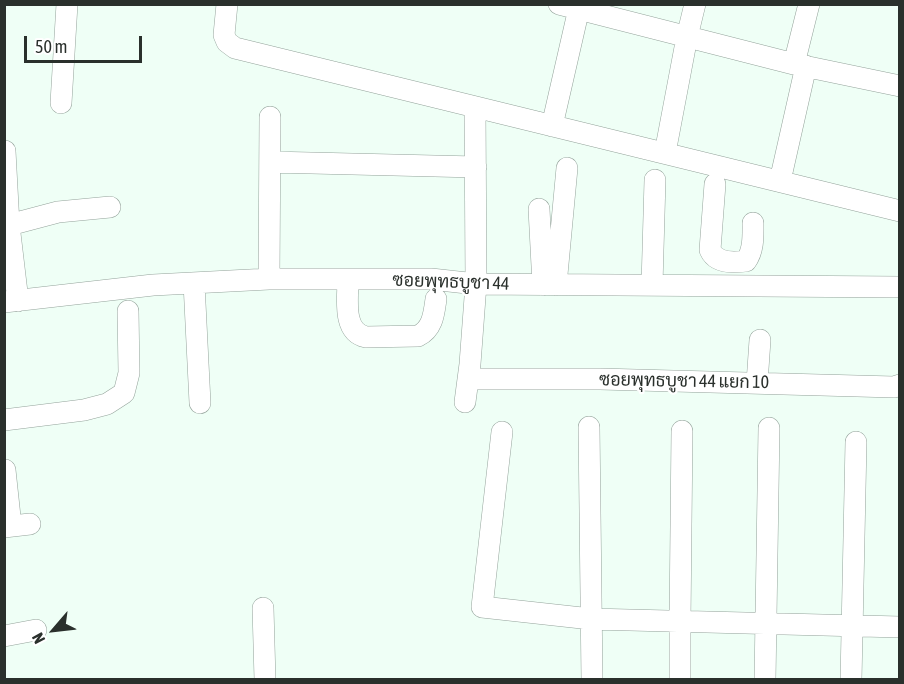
<!DOCTYPE html>
<meta charset="utf-8">
<style>
body{margin:0}
#map{position:relative;width:904px;height:684px;overflow:hidden;background:#effff6;font-family:"Asap Condensed",sans-serif}
canvas{display:block}
.frame{position:absolute;inset:0;border:6px solid #2a302c;pointer-events:none}
.north{position:absolute;left:24px;top:600px;width:60px;height:60px;-webkit-text-stroke:4px #fff;paint-order:stroke;rotate:242deg;font-size:16px;font-weight:700;line-height:24px;text-align:center;color:#2a302c}
.north::after{content:'';display:block;margin:auto;width:21px;height:27px;background:#2a302c;clip-path:polygon(50% 0,100% 100%,50% 72%,0 100%)}
.scale{position:absolute;left:24px;top:36px;width:118px;height:27px;box-sizing:border-box;border:3px solid #2a302c;border-top:0;padding-left:8px;font-size:18px;line-height:21px;white-space:nowrap;color:#2a302c;-webkit-text-stroke:4px #fff;paint-order:stroke}
</style>
<div id="map">
<canvas width="904" height="684"></canvas>
<div class="frame"></div>
<div class="north">N</div>
<div class="scale">50 m</div>
</div>
<script>
const g = document.querySelector('canvas').getContext('2d');
g.lineJoin = 'round';
function trace(path, color, width, dash) {
  g.strokeStyle = color;
  g.lineWidth = width;
  g.lineCap = dash ? 'butt' : 'round';
  g.setLineDash(dash || []);
  g.stroke(path);
}
function label(font, color, halo, rows, align = 'center') {
  g.font = font + ' "Asap Condensed",Sarabun,sans-serif';
  g.lineWidth = 4.5;
  g.setLineDash([]);
  g.textBaseline = 'middle';
  g.strokeStyle = halo;
  g.fillStyle = color;
  for (const [text, x, y, turn = 0] of rows) {
    g.save();
    g.translate(x, y);
    g.rotate((+turn || 0) * Math.PI / 180);
    g.textAlign = isNaN(turn) ? turn : align;
    if (halo) g.strokeText(text, 0, 0);
    g.fillText(text, 0, 0);
    g.restore();
  }
}
const minor = new Path2D(`
 M227 4 224 35 227 42 235 48 900 211
 M559 4 794 64 900 86
 M794 64 809 4
 M61 103 67 4
 M552 126 580 4
 M5 151 9 225 18 301
 M665 153 687 37 695 4
 M270 162 476 167
 M780 181 806 66
 M715 184 710 250C716 263 733 263 746 261 754 250 753 235 753 223
 M539 209 543 285
 M9 225 58 212 110 207
 M269 279 270 117
 M348 279C348 298 342 332 366 337L418 336C433 329 434 313 436 299
 M194 283 200 403
 M556 285 567 168
 M652 285 655 180
 M4 302 153 285 269 279H431L476 284 900 287
 M468 379H600L894 387 900 385
 M757 383 760 340
 M465 402 470 364 476 284 475 107
 M4 420 84 410 107 404 124 393 129 373 128 311
 M589 427 592 680
 M502 432 482 607 591 619 900 627
 M5 470 11 526
 M4 527 30 524
 M263 608 265 680
 M4 636 36 630
 M680 680V622L682 431
 M765 680 769 428
 M851 680 856 442`);
trace(minor, '#94a39b', 22);
trace(minor, '#fff', 21);
label('18px', '#2a302c', '#fff', [
 ["ซอยพุทธบูชา 44",451,282,2],
 ["ซอยพุทธบูชา 44 แยก 10",684,381,1]
]);
</script>
